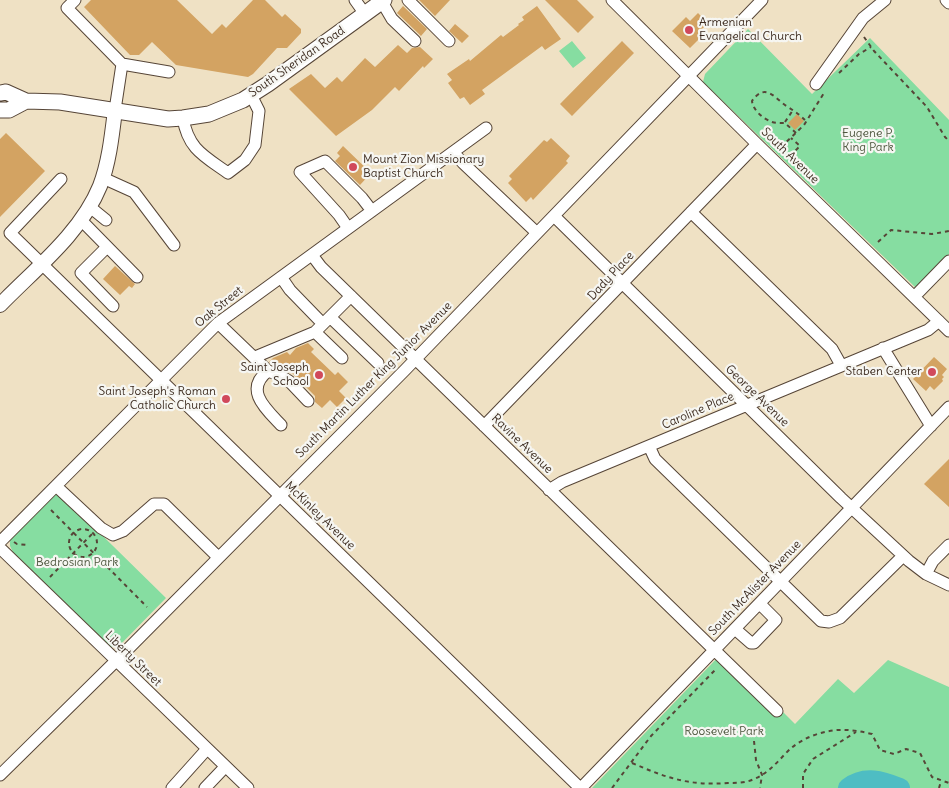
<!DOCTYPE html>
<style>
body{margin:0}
canvas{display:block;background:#efe1c4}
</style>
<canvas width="949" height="788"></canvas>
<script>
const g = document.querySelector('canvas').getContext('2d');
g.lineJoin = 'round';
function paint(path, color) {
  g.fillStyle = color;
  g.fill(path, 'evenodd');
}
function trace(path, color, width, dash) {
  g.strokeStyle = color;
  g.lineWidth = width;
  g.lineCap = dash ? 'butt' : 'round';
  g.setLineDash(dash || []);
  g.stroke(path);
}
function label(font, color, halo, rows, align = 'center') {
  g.font = font + ' Delius,sans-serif';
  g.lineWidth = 4.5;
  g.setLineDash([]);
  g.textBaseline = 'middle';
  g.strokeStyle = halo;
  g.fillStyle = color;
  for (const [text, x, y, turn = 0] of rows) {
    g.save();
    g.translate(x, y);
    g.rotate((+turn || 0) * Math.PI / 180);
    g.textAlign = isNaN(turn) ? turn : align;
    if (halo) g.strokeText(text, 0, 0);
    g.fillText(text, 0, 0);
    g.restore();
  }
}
paint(new Path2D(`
 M748 29 812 94 870 38 949 120V254L916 288 703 82 705 74Z
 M572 41 586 58 573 68 559 51Z
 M58 492 166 598 120 645 111 647 13 552 10 546V540Z
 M723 652 795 724 838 679 854 693 888 660 949 687V788H592Z`), '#86dda1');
trace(new Path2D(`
 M848 788C865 775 882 781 900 788`), '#4ebdc3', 20);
paint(new Path2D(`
 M91 0H177L212 34 222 24 226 28 253 0H265L282 17 285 14 301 29V33L287 48H277L253 74 248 77 176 65 152 42 139 55H130L84 7Z
 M419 0H450L435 16Z
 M545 0H577L594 17 578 33Z
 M403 6 427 29 421 36 397 13Z
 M537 6 561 39 545 50 542 46 482 90 485 94 470 105 464 97 460 99 448 83 452 80 447 74 469 59 470 61 501 35 503 37 519 25 518 24 524 20 522 17Z
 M698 13 708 23 701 30 704 34 690 48 672 31 686 17 690 21Z
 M455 24 469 36 462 43 449 31Z
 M622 41 634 53 572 116 560 104Z
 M398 45 407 53 412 48 420 47 433 59 424 68 423 66 399 91 395 87 372 110 336 136 289 89 311 74 325 88 337 77 342 82 365 58 375 67Z
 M797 114 804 121 795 130 788 123Z
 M6 133 45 171 0 217V139Z
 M551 138 570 156 566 161 568 163 533 200 531 197 526 202 508 183 512 179 509 176 544 140 547 142Z
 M343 146 371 173 360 185 335 161 340 156 337 153Z
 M115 266 135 284 132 288 129 286 120 295 103 279Z
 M308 343 314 349 311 352 335 375 338 372 348 382 339 391 346 398 337 407 330 400 322 408 315 402V396L291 372 272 365 269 362 273 358 287 352 290 355 296 348Z
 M934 357 947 369 942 375 944 377 942 379 943 381 934 390 930 386 926 391 913 379Z
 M949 459V507L924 484Z`), '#d3a362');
const minor = new Path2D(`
 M75 0 67 8 122 64 169 72
 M355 0 365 14
 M408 0 449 41
 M612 0 757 144 949 331
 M946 0 949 3
 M382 2 392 19 415 41
 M816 84 863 18 885 0
 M115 110 122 64
 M183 118C188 149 204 156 228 173L245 160 255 145 259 111 251 95
 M453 152 463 163 537 233
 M103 178 134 192 174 245
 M61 179 10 233 580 788
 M90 207 106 220
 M691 212 832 349 841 365
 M554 216 841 498 909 561 926 574 949 585
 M81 220 137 277
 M348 228 339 215 300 172 325 161 362 198 372 211
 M107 247 81 273 113 306
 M312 255 321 267 777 711
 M281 277 290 290 323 324
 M914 297 949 261
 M330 317 378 363
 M218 323 268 371 279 375 289 381 308 401
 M315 332 342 358
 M883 348 931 426
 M255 357 315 332 351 296
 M268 371C243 390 267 410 281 425
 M484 426 757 144
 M649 446 655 459 821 621 829 622 840 618 903 556
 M56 486 101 528 113 535 123 531 154 504H164L218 557
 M549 490 562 482 928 330 939 321
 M0 542 218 323 486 128
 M0 548 248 788
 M926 574 933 561 949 545
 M735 629 751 643H754L776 620 760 604
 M0 775 126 651 405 370 762 0
 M172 788 207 749
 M205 788 225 767
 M581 788 949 407`);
const major = new Path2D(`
 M0 305C35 269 81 233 100 186 109 163 112 135 115 110`);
const highway = new Path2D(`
 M0 93 6 92 26 101 60 102 168 119 183 118 209 114 243 100 268 84 384 0
 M0 110H9L26 101`);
trace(minor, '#564537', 13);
trace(major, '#564537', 16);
trace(highway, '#564537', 17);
trace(new Path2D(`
 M864 37 874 51 927 107 945 137 949 141
 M839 73 859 54 871 47
 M785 122 793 110
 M796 133 785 123C780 123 776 123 772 122 763 119 753 110 752 101 766 81 776 100 788 107 797 113 799 114 807 122
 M781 147 804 125 824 93
 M790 156 800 146 791 138
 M878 242 891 230 932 234 949 231
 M51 510 147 607
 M69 543a14 14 0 1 1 28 0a14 14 0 1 1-28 0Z
 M14 542 17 544 28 545
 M50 577 92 534
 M754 741 756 760 762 775 760 788
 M632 763C667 778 689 786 728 783 737 783 746 783 754 779 769 773 778 761 789 750 803 737 826 729 845 730 854 730 863 732 872 734L880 750 894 754 906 749 920 753 932 777 949 783
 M612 788 651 736 717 668
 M803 788V774L813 759 856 732
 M939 788 941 781`), '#564537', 2, [4, 4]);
trace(minor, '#fff', 11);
trace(major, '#fff', 14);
trace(highway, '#fff', 15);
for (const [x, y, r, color] of [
 [689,30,5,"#d1495b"],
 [353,167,5,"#d1495b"],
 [932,372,5,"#d1495b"],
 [319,375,5,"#d1495b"],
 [226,399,5,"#d1495b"]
]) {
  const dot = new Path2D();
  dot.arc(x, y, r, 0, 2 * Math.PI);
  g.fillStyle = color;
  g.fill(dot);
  trace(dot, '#f6f6f2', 2);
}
label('12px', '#3b2a1e', '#f6f6f2', [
 ["Armenian",699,23,"left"],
 ["Evangelical Church",699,37,"left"],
 ["Mount Zion Missionary",363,160,"left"],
 ["Baptist Church",363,174,"left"],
 ["Saint Joseph",309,368],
 ["School",309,382],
 ["Staben Center",922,372],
 ["Saint Joseph's Roman",216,392],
 ["Catholic Church",216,406]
], 'right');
label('12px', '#3b2a1e', '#f6f6f2', [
 ["South Sheridan Road",297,62,-35],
 ["South Avenue",790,156,44],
 ["Dady Place",611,276,-47],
 ["Oak Street",219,307,-39],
 ["South Martin Luther King Junior Avenue",374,380,-45],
 ["George Avenue",757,396,44],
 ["Caroline Place",698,411,-23],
 ["Ravine Avenue",522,444,44],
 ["McKinley Avenue",320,516,44],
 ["South McAlister Avenue",755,588,-46],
 ["Liberty Street",133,659,44]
]);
label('12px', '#4e573f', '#f6f6f2', [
 ["Eugene P.",868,134],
 ["King Park",868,148],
 ["Bedrosian Park",77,563],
 ["Roosevelt Park",724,732]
]);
</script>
